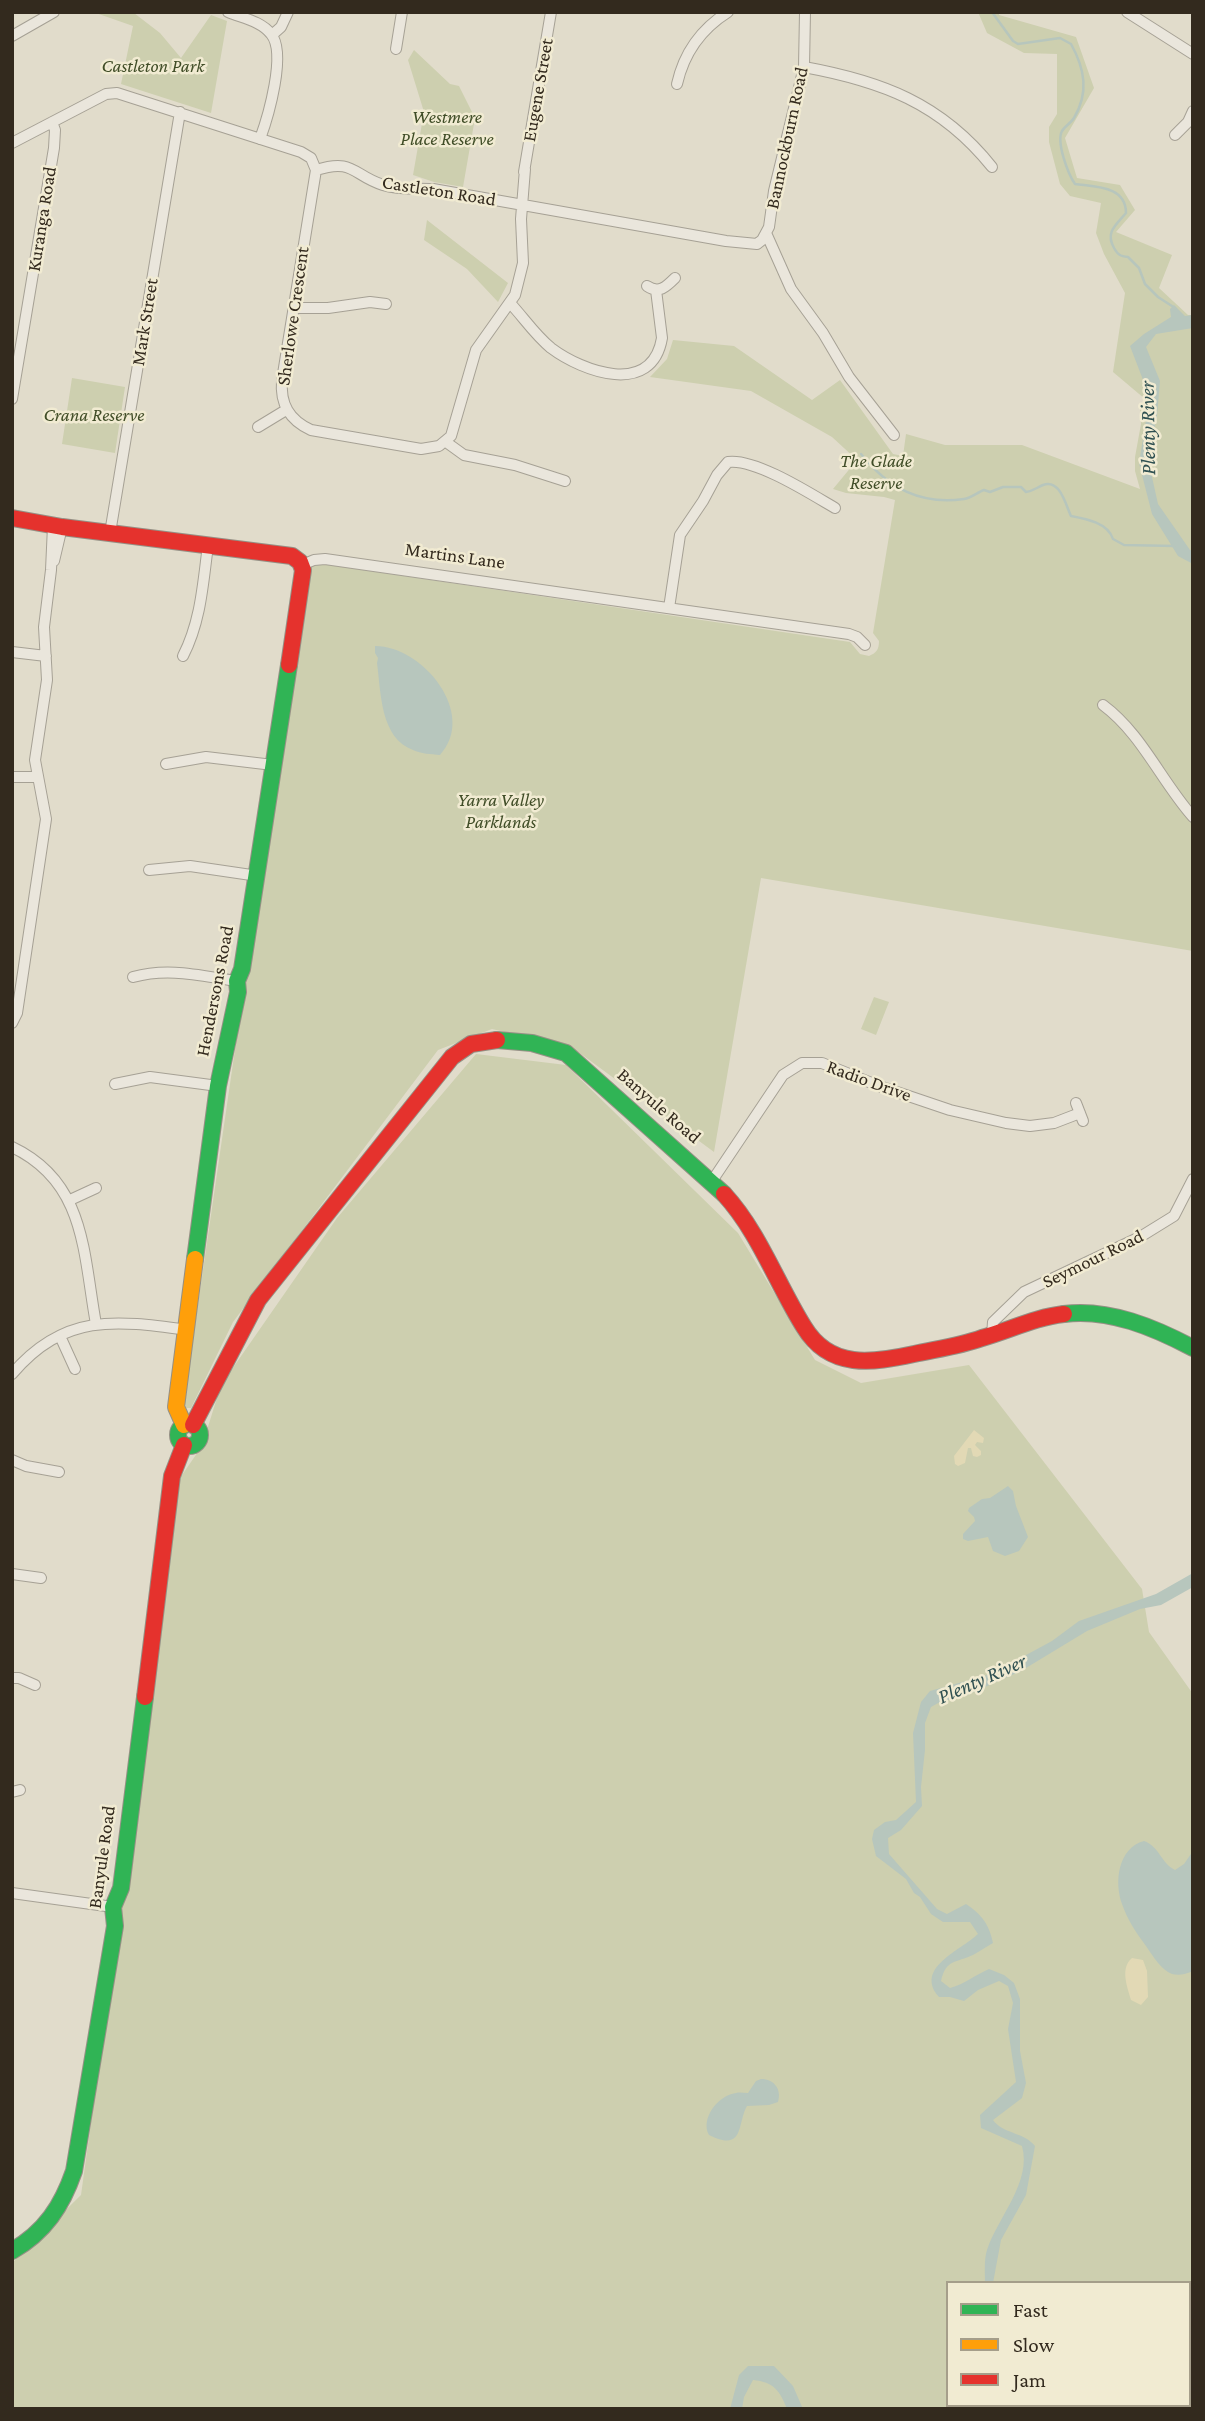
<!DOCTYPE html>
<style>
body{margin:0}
#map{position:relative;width:1205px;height:2421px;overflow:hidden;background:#e1dccb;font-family:"Crimson Pro",serif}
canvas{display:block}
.frame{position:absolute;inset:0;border:14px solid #332a1e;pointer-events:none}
.legend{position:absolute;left:946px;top:2281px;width:245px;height:126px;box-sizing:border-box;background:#f1ebd2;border:2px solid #a59e8a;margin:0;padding:9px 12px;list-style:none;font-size:21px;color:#332a1e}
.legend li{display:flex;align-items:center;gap:14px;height:35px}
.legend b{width:35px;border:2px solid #a59e8a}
</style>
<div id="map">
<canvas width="1205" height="2421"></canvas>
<div class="frame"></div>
<ul class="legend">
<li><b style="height:9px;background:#30b455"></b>Fast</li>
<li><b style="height:9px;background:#ff9f0a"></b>Slow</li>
<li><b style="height:9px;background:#e5322d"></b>Jam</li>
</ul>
</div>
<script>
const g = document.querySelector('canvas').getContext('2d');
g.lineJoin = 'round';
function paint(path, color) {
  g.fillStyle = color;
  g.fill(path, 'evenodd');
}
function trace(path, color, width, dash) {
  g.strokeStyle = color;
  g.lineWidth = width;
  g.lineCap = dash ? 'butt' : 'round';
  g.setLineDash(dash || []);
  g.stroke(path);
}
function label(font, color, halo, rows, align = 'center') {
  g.font = font + ' "Crimson Pro",serif';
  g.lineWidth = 5;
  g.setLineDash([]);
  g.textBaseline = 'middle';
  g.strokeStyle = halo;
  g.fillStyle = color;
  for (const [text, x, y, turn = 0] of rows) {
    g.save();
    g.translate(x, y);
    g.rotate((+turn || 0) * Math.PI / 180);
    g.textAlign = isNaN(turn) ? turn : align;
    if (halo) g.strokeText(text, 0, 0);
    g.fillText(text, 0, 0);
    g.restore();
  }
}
paint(new Path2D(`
 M93 12 134 13 160 33 181 58 211 15 227 21 211 113 121 84 133 26Z
 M978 12H999V15L1076 37 1094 88 1065 138 1077 178 1120 185 1135 210 1116 232 1172 255 1159 288 1188 315H1193V951L761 878 714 1152 573 1048 492 1029 438 1050 233 1322 191 1408H186L184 1401 240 1015 312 566 323 564 850 642 860 654 869 656C876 653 879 650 879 641L873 633 895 500 884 497 846 493 833 489 857 460 832 437 751 391 650 377 667 359 673 340 734 346 812 400 840 380 893 454 903 456 906 434 945 445H1022L1140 489 1135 471V457L1141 424 1140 410 1145 399 1113 372 1125 293 1104 254 1096 233 1101 203 1070 196 1060 184 1049 142V127L1057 114V54L1024 53 987 33Z
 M414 50 450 84 459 86 475 118 463 187 434 182 413 175 424 112 408 60Z
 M427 220 508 283 498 302 467 269 424 240Z
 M72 378 125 387 115 453 62 444Z
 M874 997 889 1002 876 1035 861 1029Z
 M476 1054 566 1065 738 1233 815 1360 861 1383 969 1365 1142 1589 1149 1632 1193 1694V2409H12V2263L81 2195 180 1478 202 1446 221 1385 337 1218ZM948 2283H1189V2405H948Z`), '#cdcfaf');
paint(new Path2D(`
 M974 1430 984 1438 983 1443 977 1442 975 1445 981 1451V1455L977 1457 973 1456 971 1448H968L965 1463 958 1466 955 1464 954 1456Z
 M1132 1958 1143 1960 1147 1971 1148 1997 1141 2005 1131 2000C1127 1986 1120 1968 1132 1958Z`), '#e2d9b5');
paint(new Path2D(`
 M1174 305 1185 316 1193 315V328L1156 334 1146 347 1160 381 1157 416 1148 459 1158 504 1190 550 1193 551V564L1178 556 1152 514 1139 463 1146 420 1145 385 1130 346 1144 334 1171 317 1170 309Z
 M375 646C423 646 478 714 440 755 431 754 421 754 413 750 380 738 381 692 377 663L378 658 375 653Z
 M1008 1486 1013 1491 1016 1506 1028 1537 1019 1551 1005 1556 993 1551 988 1537 968 1541 963 1539V1534L975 1521 974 1517 968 1511 969 1508 982 1499 990 1498Z
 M1193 1573V1587L1161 1605 1140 1609 1087 1631 1021 1671 967 1695 940 1702 931 1707 925 1723V1750L921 1787 922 1806 901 1830 888 1838 889 1854 937 1909 947 1914 966 1904C982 1915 989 1924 993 1943 986 1947 980 1951 973 1955 956 1963 946 1959 941 1981L950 1988C965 1984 975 1975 989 1969L1004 1975 1014 1983 1020 1999V2051L1026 2083 1022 2098 993 2120C1003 2134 1024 2132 1035 2146L1026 2195 1001 2240 993 2283H985C985 2272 984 2259 987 2250 998 2217 1032 2182 1022 2146L981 2128 980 2115 1016 2082 1008 2029 1013 2003 1008 1986 999 1981 978 1990 964 2001 950 1997H939C914 1968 960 1951 978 1934L970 1922H943L931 1914 920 1897 914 1893 906 1879 876 1856 872 1839 874 1830 885 1822 896 1820 916 1802 913 1733 921 1702 930 1691 991 1674 1052 1641 1079 1621 1156 1594Z
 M1144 1841C1159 1846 1161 1863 1175 1870L1184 1864 1193 1851V1971C1186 1974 1179 1976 1172 1974 1161 1970 1153 1956 1146 1946 1137 1934 1127 1919 1122 1904 1114 1882 1118 1848 1144 1841Z
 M761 2079C774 2079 782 2089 778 2102L769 2105 747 2106C737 2123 745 2153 709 2135 700 2119 718 2095 736 2093 740 2092 744 2093 748 2093L756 2081Z
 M748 2366H774L793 2386 803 2409H787C780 2391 774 2382 753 2380L744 2397 742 2409H730L739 2375Z`), '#b7c6bd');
trace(new Path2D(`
 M992 12 1013 41 1018 44 1060 38 1071 44C1085 69 1089 93 1074 118 1071 123 1065 126 1062 131 1056 142 1068 174 1075 184 1096 187 1126 186 1126 213 1116 225 1105 232 1114 248 1118 255 1120 256 1128 257L1139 268 1145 284 1158 297 1175 308
 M861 454C889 489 921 505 964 499 971 498 978 492 984 490L990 492 1003 487H1021L1026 492C1033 491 1036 488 1043 485 1060 478 1066 506 1071 516 1087 519 1108 523 1113 539L1124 545 1174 546`), '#b7c6bd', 2.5);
const street = new Path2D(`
 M228 12C242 18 261 21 271 34 287 53 268 117 260 139
 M1127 12 1193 54
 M272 35 281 27 288 12
 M12 36 54 12
 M396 49 402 12
 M804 67C881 81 941 103 992 167
 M677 84C684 53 701 29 728 12
 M1175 135 1188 122 1193 111
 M12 143 106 94 117 93 301 152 311 158 316 170 282 380C280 404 289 420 311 430L421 449 439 446 451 436 476 350 515 295 523 263 521 219 525 169
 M316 170C354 158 352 175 383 185 399 190 416 188 433 189L726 241 757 244 762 240 769 227 774 191 804 67 805 12
 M524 172 551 12
 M766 233 791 289 823 333 849 377 894 435
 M647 286C659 294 666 287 675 278
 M510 303C524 318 535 335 551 348 583 372 652 397 662 338L656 290
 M293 308H328L370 302 386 304
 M12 399 54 148 55 130 52 122
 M258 427 286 410
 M446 442 464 455 515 465 565 481
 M110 533 180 112
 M54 561 62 527
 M302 565 314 560 325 559 849 634 857 637 865 645
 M669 608 680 535 703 501 717 475 728 462C755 458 811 494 835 508
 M12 652 46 656
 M183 656C201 621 203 583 208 545
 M1103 705C1142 734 1161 781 1193 817
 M166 764 206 757 273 765
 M12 777H37
 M149 870 190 866 258 876
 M133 977C169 967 201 976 237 981
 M12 1023 17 1013 46 819 35 760 47 680 44 627 51 570 53 526
 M115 1084 150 1077 218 1086
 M1076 1103 1083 1121
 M12 1147C86 1182 83 1253 96 1324
 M712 1181 783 1075 802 1063H822L879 1086 950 1110 1006 1123 1030 1126 1054 1123 1080 1113
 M70 1200 96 1188
 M992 1335 993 1322 1024 1292 1140 1237 1174 1216 1193 1179
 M60 1336 75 1369
 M12 1374C64 1313 115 1320 187 1330
 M12 1460 26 1466 59 1472
 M12 1574 41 1578
 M12 1678H19L35 1685
 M12 1792 20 1790
 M12 1893 113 1907`);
const fast = new Path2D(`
 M497 1040 532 1043 566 1053 724 1194
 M195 1259 218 1086 238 992 237 981 242 969 289 665
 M1064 1314C1109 1308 1155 1328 1193 1348
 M178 1435a11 11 0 1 1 22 0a11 11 0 1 1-22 0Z
 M12 2251C45 2232 62 2206 74 2171L115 1926 113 1907 121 1888 145 1697`);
const slow = new Path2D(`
 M184 1425 176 1407 195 1259`);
const jam = new Path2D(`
 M12 518 62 527 292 556 300 562 303 570 289 665
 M724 1194C759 1232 777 1284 804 1327 830 1370 873 1363 914 1354 937 1349 960 1346 982 1338 1010 1330 1036 1317 1064 1314
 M193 1425 258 1300 452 1057 471 1044 497 1040
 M145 1697 172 1476 184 1445`);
trace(street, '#a6a195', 12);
trace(fast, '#959085', 18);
trace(slow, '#959085', 18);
trace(jam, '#959085', 18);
trace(street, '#eae6dc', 10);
trace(fast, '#30b455', 16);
trace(slow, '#ff9f0a', 16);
trace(jam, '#e5322d', 16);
label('italic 19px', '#404d27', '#f1ebd2', [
 ["Castleton Park",153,66],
 ["Westmere",447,117],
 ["Place Reserve",447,139],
 ["Crana Reserve",94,415],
 ["The Glade",876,461],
 ["Reserve",876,483],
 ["Yarra Valley",501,800],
 ["Parklands",501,822]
]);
label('19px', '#332a1e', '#f1ebd2', [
 ["Eugene Street",538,90,-80],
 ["Bannockburn Road",787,138,-78],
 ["Castleton Road",439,191,9],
 ["Kuranga Road",42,219,-81],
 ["Sherlowe Crescent",293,316,-82],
 ["Mark Street",145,322,-81],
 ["Martins Lane",455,556,8],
 ["Hendersons Road",215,991,-79],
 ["Radio Drive",869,1081,20],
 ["Banyule Road",659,1106,41],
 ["Seymour Road",1093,1259,-26],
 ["Banyule Road",102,1857,-82]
]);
label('italic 21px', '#2f5051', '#f1ebd2', [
 ["Plenty River",1148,428,-91],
 ["Plenty River",982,1679,-24]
]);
</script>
